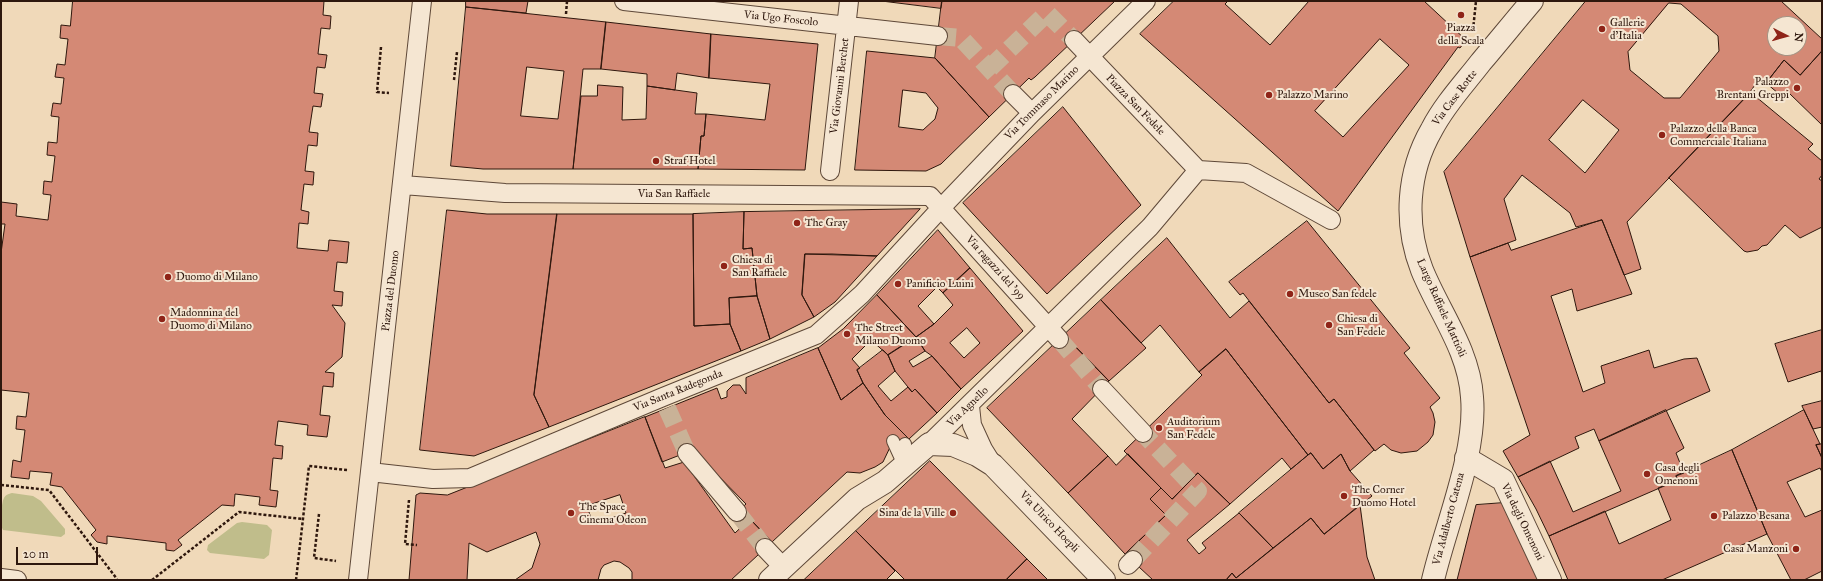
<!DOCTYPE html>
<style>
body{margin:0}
#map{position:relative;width:1823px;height:581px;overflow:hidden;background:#f0d9b9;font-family:"IM FELL Great Primer",serif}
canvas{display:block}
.frame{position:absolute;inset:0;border:2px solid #2e170d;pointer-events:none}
.north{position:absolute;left:1767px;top:16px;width:40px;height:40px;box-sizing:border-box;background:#f5e6d2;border:1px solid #a59383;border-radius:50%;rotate:96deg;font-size:11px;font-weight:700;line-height:16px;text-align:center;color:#2e170d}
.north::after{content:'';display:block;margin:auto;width:14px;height:18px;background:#8f2418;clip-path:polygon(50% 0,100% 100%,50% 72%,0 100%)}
.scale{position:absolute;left:16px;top:547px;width:82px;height:18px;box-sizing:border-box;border:2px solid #2e170d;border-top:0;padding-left:5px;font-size:12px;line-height:14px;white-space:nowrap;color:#2e170d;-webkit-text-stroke:3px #f5e6d2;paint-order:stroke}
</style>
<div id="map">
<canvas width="1823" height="581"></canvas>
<div class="frame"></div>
<div class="north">N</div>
<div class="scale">20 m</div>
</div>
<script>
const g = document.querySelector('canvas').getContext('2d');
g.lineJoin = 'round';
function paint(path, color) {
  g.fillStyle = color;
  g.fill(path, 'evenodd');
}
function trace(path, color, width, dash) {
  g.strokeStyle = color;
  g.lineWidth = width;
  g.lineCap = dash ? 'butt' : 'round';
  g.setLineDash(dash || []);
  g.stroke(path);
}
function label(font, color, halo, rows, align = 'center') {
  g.font = font + ' "IM FELL Great Primer",serif';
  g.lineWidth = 4;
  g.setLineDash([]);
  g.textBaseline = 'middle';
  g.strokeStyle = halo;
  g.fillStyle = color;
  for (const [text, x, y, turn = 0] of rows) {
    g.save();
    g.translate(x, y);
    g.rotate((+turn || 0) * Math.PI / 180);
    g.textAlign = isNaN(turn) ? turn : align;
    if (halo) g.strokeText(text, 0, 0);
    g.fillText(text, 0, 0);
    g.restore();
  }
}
paint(new Path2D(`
 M12 493 33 496 41 501 65 529V534L61 537 3 530C0 525 1 503 4 498 6 494 9 494 12 493Z
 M242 522 267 525 272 530 269 555 264 559 210 553 207 550 208 545 237 523Z`), '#c0bd8b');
const building = new Path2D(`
 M73 1H324L323 15 331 16 330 29 321 28 318 54 327 55 325 68 317 67 314 93 323 94 321 107 313 106 309 132 318 133 317 146 308 145 305 171 314 172 313 185 304 184 301 210 309 212 308 224 299 223 297 248 328 251 329 240 349 242 347 263 337 262 334 291 343 292 342 306 332 305 345 323 342 357 325 372 334 373 333 387 323 386 320 415 330 416 327 437 307 435 308 425 278 421 275 445 283 446 282 459 273 458 270 490 278 491 276 507 259 505 260 497 235 494 234 506 222 505 178 540 182 545 174 551 166 550V543L107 536V544L97 542 91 535 96 530 62 487 50 485 52 473 30 471 29 479 11 477 13 460 21 462 25 430 16 429 17 416 26 417 29 393 1 390V253L5 224H1V202L17 204 16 216 48 220 51 195 43 194 44 181 52 182 55 156 47 155 48 142 57 143 59 117 51 116 53 103 61 104 64 78 55 77 57 64 65 65 68 39 60 38 61 25 70 26Z
 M466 1H528L526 13 466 7Z
 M882 1H942L941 8Z
 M942 1H1115L1035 77 1031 80 1029 78 989 117 935 58Z
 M1174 1H1228L1225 4 1270 45 1309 1H1424L1466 40 1460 48 1458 47 1338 211 1140 34ZM1380 39 1409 65 1343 137 1315 111Z
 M1586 1H1781L1822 39V51L1800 75 1784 60 1766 83 1757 82 1748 95 1627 222 1641 269 1624 275 1602 220 1576 227 1570 213 1522 175 1504 199 1516 240 1470 257 1444 172ZM1669 3 1681 4 1718 36 1719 51 1680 98H1664L1630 70 1628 52ZM1775 24H1799V48H1775ZM1583 100 1619 130 1585 173 1549 140Z
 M466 7 606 22 601 69H583L573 169H483L451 166ZM527 67 564 71 558 119 521 116Z
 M606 22 711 34 709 78 677 73 675 90 647 86V74L601 69Z
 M711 34 818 44 805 170 698 169 701 136H704L706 114 765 120 770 84 709 78Z
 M867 51 935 58 989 117 941 164 926 171 855 170ZM903 90 926 93 938 108 935 119 923 130 899 127Z
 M1822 51V125L1789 93 1785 99 1766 83 1784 60 1800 75Z
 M598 85 623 87 622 120 646 119 647 86 697 93 695 114H706L704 136H701L698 169H573L581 96H597Z
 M1748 95 1753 100 1755 96 1813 144 1808 149 1822 161V175L1819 179 1822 181V227L1800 238 1785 225 1767 245 1762 246 1758 250 1747 252 1744 251 1669 178Z
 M1063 107 1141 205 1047 294 963 203Z
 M920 209 877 256 805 254 802 295 814 317 770 339 757 296 752 248 743 249 744 212Z
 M447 210 487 214H557L534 395 549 427 474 456 420 450Z
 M744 212 743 249 752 248 757 296 729 298 730 324 694 326 693 214Z
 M557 214H693L694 326 730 324 741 351 549 427 534 395Z
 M1602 220 1632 294 1577 311 1572 289 1551 296 1583 392 1605 383 1601 366 1649 350 1654 368 1684 359 1697 358 1710 391 1599 441 1594 429 1575 437 1579 448 1518 477 1503 451 1530 435 1470 257 1508 243 1511 250Z
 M1307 221 1410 348 1404 353 1440 398 1430 407 1433 413 1435 422 1433 435 1428 442 1417 451 1401 453 1391 450 1384 444 1375 451 1334 399 1329 403 1243 293 1240 295 1229 282Z
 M938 230 970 268 943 293 937 287 918 306 934 324 916 337 877 295Z
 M1167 238 1230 318 1249 301 1329 403 1334 399 1374 450 1350 471 1341 454 1323 469 1311 453 1308 455 1226 349 1199 372 1160 325 1141 343 1101 300Z
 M805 254H832L877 256 835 302 814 317 802 295Z
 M970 268 1023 331 961 389 932 356 925 351 916 337 934 324 953 305 943 293ZM967 328 980 343 964 358 950 343Z
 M877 295 916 337 888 355 871 340 852 359 860 368 857 370 863 383 841 400 818 348 843 329Z
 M757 296 770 339 741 351 730 324 729 298Z
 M1101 300 1146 348 1109 381 1064 335Z
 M1822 330V375L1821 371 1788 382 1775 344Z
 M1064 335 1109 381 1072 419 1108 456 1068 493 987 408Z
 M916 337 925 351 909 361 913 367 932 356 961 389 937 413 915 389 912 392 895 371 888 355Z
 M818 348 841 400 863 383 885 415 909 439 900 448 893 441 883 462 875 467 860 473 847 472 772 542 750 519 742 527 732 517 746 504 693 450 662 462 645 417 717 388 721 399 727 397V391L733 385H740L746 394V378Z
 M1226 349 1308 455 1291 469 1282 458 1230 504 1198 473 1172 499 1124 451 1202 375 1199 372Z
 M883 350 888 355 895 371 878 386 891 401 908 387 912 392 915 389 937 413 909 439 885 415 863 383 857 370Z
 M1822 401V427L1813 429 1802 406Z
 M1666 410 1684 448 1676 453 1684 473 1676 476 1678 480 1549 536 1536 509 1518 477 1550 461 1573 512 1621 491 1599 441Z
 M1804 410 1820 444 1816 445 1822 458V472L1820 468 1787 482 1805 517 1822 510V571L1804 580H1791L1767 534 1732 450Z
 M645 417 665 468 684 462 735 533 750 519 772 542 731 580H632V572L629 568 620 562 614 561 604 565 601 569 598 580H515L532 568 540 544 536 532 487 552 469 543 467 580H409L416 495 420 493 447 495ZM620 495 626 513 593 524 587 506Z
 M1820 444H1822V458L1816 445Z
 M1732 450 1767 534 1662 580H1568L1549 536 1605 511 1619 544 1671 520 1658 488 1678 480 1676 476Z
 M1311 453 1323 469 1341 454 1350 471 1372 496 1324 534 1311 518 1273 548 1239 513Z
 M1128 454 1161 488 1150 499 1166 515 1125 554 1068 493 1108 456 1116 465Z
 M930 461 1027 559 1006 580H905L856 531Z
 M1198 473 1230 504 1187 540 1199 554 1206 548 1202 543 1239 513 1273 548 1236 578 1232 573 1226 580H1153L1125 554 1166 515 1150 499 1161 488 1172 499Z
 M1503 503 1538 580H1457L1476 505Z
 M1360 505 1367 557 1375 580H1226L1232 573 1236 578 1311 518 1324 534Z
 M856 531 895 571 886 580H804Z
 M1027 559 1048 580H1006Z`);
paint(building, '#d48975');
trace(building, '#2e170d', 1);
trace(new Path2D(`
 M938 36 961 38 1013 94
 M990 68 1047 13 1074 40
 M1059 339 1102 389
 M667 408 687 453
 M737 512 765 548
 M1133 560 1198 491 1143 433`), '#c9b297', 18, [18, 9]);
const service = new Path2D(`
 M893 441 904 465
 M904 464 905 444`);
const pedestrian = new Path2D(`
 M624 1 938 36
 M1074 40 1198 170 1246 173 1331 220
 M1013 94 1032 113
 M830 171 849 1
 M403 185 505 193 930 196 1059 339
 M1102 389 1143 433
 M970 406 972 425 983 449 993 465
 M929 444 1150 227 1198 170
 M687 453 737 512
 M370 472 433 479 470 478 663 397 816 335 862 294 941 208 1032 113 1146 1
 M765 548 784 568
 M1128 565 1133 560
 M1 578 17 580
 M358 580 422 1`);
const minor = new Path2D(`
 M1466 458 1503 480 1550 580
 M770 580 857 499 885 482 929 444 953 445 977 455 993 465 1104 580
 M1433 580C1446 524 1477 453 1472 397 1469 350 1439 312 1422 270 1404 224 1407 172 1432 129 1445 104 1464 84 1481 62 1498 42 1515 21 1532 1`);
trace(service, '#5e4838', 14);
trace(pedestrian, '#5e4838', 20);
trace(minor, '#5e4838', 24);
trace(new Path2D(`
 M566 14 567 1
 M1473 30 1476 1
 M381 47 377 92 389 93
 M454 80 457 52
 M1 485 49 490 117 579
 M409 500 405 544 417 545
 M319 514 314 558 336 561
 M152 580 239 512 303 519
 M296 580 309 466 347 470`), '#2e170d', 2.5, [3, 2]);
trace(service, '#f5e6d2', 12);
trace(pedestrian, '#f5e6d2', 18);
trace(minor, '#f5e6d2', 22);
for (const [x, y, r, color] of [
 [1461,15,4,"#8f2418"],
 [1602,29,4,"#8f2418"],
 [1797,88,4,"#8f2418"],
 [1269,95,4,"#8f2418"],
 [1662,135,4,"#8f2418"],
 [656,161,4,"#8f2418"],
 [797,223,4,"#8f2418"],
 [724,266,4,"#8f2418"],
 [168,277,4,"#8f2418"],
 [898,284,4,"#8f2418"],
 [1290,294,4,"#8f2418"],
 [162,319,4,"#8f2418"],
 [1329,325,4,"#8f2418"],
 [847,334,4,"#8f2418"],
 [1159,428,4,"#8f2418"],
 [1647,474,4,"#8f2418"],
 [1344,496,4,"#8f2418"],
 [571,513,4,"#8f2418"],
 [953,513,4,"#8f2418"],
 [1714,516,4,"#8f2418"],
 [1796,549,4,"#8f2418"]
]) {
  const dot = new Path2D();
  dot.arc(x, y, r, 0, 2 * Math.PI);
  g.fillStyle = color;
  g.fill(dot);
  trace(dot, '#f5e6d2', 1.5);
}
label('11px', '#2e170d', '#f5e6d2', [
 ["Via Ugo Foscolo",781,19,6],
 ["Via Giovanni Berchet",840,86,-83],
 ["Via Case Rotte",1455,98,-53],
 ["Via Tommaso Marino",1042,103,-45],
 ["Piazza San Fedele",1135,105,46],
 ["Via San Raffaele",674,194],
 ["Via ragazzi del '99",995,268,48],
 ["Piazza del Duomo",391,291,-83],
 ["Largo Raffaele Mattioli",1441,308,66],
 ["Via Santa Radegonda",678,391,-22],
 ["Via Agnello",968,407,-44],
 ["Via Adalberto Catena",1449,519,-75],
 ["Via Ulrico Hoepli",1049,522,46],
 ["Via degli Omenoni",1522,522,64]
]);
label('11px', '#2e170d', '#f5e6d2', [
 ["Gallerie",1610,23],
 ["d'Italia",1610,36],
 ["Piazza",1461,28,"center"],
 ["della Scala",1461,41,"center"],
 ["Palazzo",1789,82,"right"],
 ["Brentani Greppi",1789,95,"right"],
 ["Palazzo Marino",1277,95],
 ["Palazzo della Banca",1670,129],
 ["Commerciale Italiana",1670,142],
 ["Straf Hotel",664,161],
 ["The Gray",805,223],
 ["Chiesa di",732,260],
 ["San Raffaele",732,273],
 ["Duomo di Milano",176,277],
 ["Panificio Luini",906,284],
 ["Museo San fedele",1298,294],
 ["Madonnina del",170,313],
 ["Duomo di Milano",170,326],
 ["Chiesa di",1337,319],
 ["San Fedele",1337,332],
 ["The Street",855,328],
 ["Milano Duomo",855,341],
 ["Auditorium",1167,422],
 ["San Fedele",1167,435],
 ["Casa degli",1655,468],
 ["Omenoni",1655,481],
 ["The Corner",1352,490],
 ["Duomo Hotel",1352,503],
 ["The Space",579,507],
 ["Cinema Odeon",579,520],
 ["Sina de la Ville",945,513,"right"],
 ["Palazzo Besana",1722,516],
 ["Casa Manzoni",1788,549,"right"]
], 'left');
</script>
